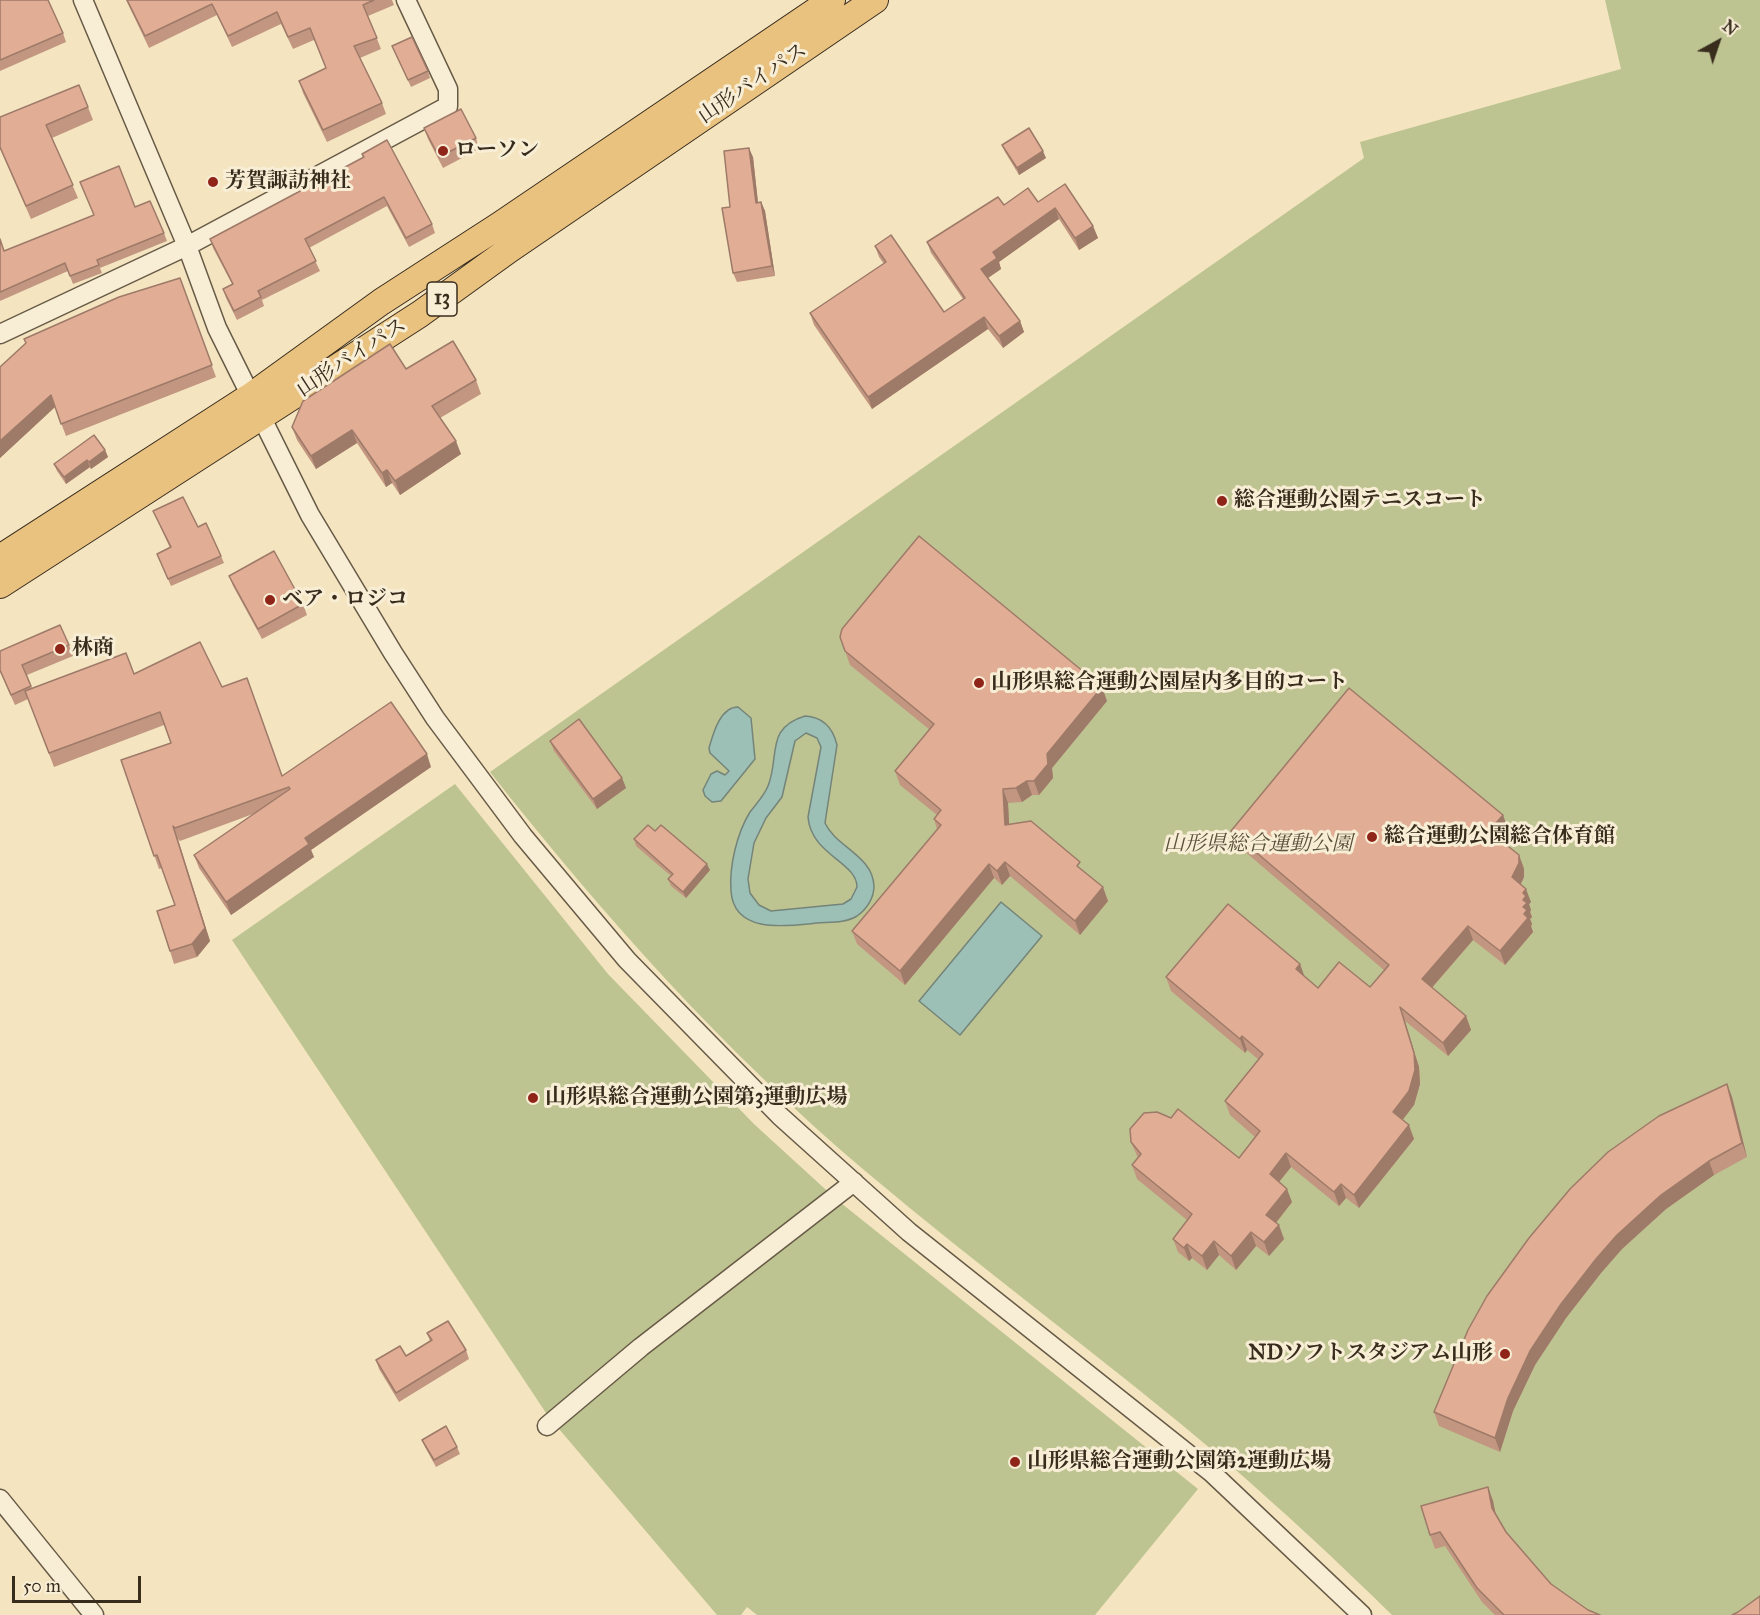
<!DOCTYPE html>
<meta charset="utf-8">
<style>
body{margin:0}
#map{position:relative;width:1760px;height:1615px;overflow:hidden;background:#f4e5c0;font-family:"IM FELL Great Primer",serif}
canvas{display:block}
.north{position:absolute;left:1688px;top:12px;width:60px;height:60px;-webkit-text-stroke:4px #f8eed6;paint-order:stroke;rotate:40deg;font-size:16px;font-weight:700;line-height:24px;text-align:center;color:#382c1d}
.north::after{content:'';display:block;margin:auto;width:21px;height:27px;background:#382c1d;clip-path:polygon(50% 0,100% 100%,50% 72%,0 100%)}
.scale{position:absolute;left:12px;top:1576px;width:129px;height:27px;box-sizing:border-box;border:3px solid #382c1d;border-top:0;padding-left:8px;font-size:18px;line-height:21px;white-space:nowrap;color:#382c1d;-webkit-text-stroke:4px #f8eed6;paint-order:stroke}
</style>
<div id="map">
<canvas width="1760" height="1615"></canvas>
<div class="north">N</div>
<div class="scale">50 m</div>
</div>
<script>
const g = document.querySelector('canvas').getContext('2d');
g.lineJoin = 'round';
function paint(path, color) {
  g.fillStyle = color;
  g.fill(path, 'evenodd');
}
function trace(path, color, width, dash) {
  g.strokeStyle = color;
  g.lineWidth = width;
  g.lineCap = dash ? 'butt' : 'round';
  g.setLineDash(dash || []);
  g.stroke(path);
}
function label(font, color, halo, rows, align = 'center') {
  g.font = font + ' "IM FELL Great Primer","Noto Serif JP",serif';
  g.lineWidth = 6;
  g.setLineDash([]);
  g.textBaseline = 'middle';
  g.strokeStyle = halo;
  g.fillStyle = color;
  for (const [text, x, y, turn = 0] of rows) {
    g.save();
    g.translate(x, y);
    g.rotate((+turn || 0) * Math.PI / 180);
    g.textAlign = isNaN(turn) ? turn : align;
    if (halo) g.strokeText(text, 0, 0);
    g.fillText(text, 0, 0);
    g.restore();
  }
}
paint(new Path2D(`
 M1605 0H1760V1615H1392C1337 1561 1281 1509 1223 1459 1106 1360 981 1269 864 1170 725 1052 603 916 490 772L1364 158 1360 142 1621 69Z
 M455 784 608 974 754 1124 836 1199 1198 1489 1095 1615H757L747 1607 741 1615H717L548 1416 232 940Z`), '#bec491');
const water = new Path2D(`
 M738 707 751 718 755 759 721 801 712 802 705 796 703 790 711 774 717 771 725 775 729 771 710 753 709 748C713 734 720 707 738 707Z
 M805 716C823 717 833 728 837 745L825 823C836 847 873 856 874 886 874 898 867 909 857 916 846 923 830 922 817 923 788 926 734 935 731 891 729 866 737 833 750 812 756 804 764 796 768 786 780 756 765 728 805 716ZM806 733 817 738 821 747 808 817C811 855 857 862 857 887L851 899 843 904 771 911 759 905 750 893 748 879 754 843 766 818 782 797 795 741Z
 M1001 902 1042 936 960 1035 919 1001Z`);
paint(water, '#9cbfb6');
trace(water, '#748479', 1.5);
const minor = new Path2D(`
 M83 0 187 246 217 328 310 515 393 653 435 718 523 836 627 960 780 1116 909 1232 1212 1473 1362 1615
 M0 334 187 246 448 106V89L406 0
 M547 1426 641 1347 854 1182
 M0 1499 94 1615`);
const highway = new Path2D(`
 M0 558 251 396 381 302 500 225 832 0
 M0 585 420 314 510 249 875 0`);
trace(minor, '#675a46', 21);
trace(highway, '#382c1d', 28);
trace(minor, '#f8eed6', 18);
trace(highway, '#eac280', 26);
paint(new Path2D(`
 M0 0 63 33 66 42 0 71Z
 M126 0H392L394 5 368 16 381 49 360 58 382 103 386 114 327 142 303 93 299 81 326 68 314 40 293 49 281 24 232 47 217 15 149 48Z
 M392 46 428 71 430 78 411 87Z
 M88 107 93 120 52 138 78 198 31 219 0 149V117Z
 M424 128 476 138 479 149 443 168 428 139Z
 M1002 145 1046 158 1019 175 1005 152Z
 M362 154 432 224 435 233 409 247 387 206 309 248 320 271 262 300 264 306 237 320 226 298 223 289 232 284 213 248 210 239 363 158Z
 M753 157 758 202H761L765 211 775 276 737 282 733 273 730 207Z
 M1038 202 1093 226 1098 238 1079 250 1059 219 999 262 1001 269 988 278 1020 321 1024 332 1003 348 988 329 872 409 814 325 810 313 884 264 879 257 875 246 944 312 963 299 931 253 927 242 1004 205Z
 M135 207 164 233 167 241 100 268 102 273 73 284 68 271 0 301V239L4 251Z
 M180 278 216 377 66 436 55 407 0 458V367Z
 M406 369 476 380 481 394 440 418 461 454 400 495 392 483 386 487 357 443 316 469 297 440 292 427Z
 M105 450 108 457 91 469 90 467 66 484 57 471 54 464Z
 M153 511 198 527 221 556 224 563 171 586 157 554 170 548Z
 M229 576 303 604 307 615 262 639 233 586Z
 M840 637 1107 701 1052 768 1053 778 1039 795H1032L1022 802 1008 803 1009 825 1083 870 1108 901 1080 935 1010 876 1002 885 994 878 905 985 857 944 852 931 937 829 934 819 937 815 900 785 895 771 930 730 850 665Z
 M69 645 73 656 27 675 32 688 134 674 222 687 282 776 431 767 311 850 314 857 231 915 199 868 194 855 253 814 180 841 178 839 210 941 197 957 174 964 170 951 175 905 162 868 159 869 121 760 171 743 164 725 54 767 28 699 15 705 0 672V651Z
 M550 741 622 778 626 788 597 809 554 751Z
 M1503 815 1508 829 1499 839 1519 855 1524 869V877L1521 884 1531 902 1529 904 1531 910 1530 912 1532 917 1530 919 1532 924 1531 926 1533 932 1505 965 1473 940 1432 988 1466 1016 1471 1030 1448 1056 1405 1021 1419 1067 1420 1084 1414 1105 1402 1120 1414 1139 1359 1208 1346 1198 1339 1206 1291 1167 1279 1182 1292 1202 1276 1223 1284 1239 1269 1256 1256 1246 1236 1270 1219 1255 1207 1270 1192 1258 1189 1261 1178 1252 1173 1239 1187 1220 1137 1179 1132 1165 1138 1158 1131 1142 1239 1158 1255 1137 1230 1115 1225 1101 1259 1060 1247 1050 1245 1053 1171 991 1166 977 1300 964 1304 976 1318 988 1370 987 1385 971 1236 844 1231 831Z
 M655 831 710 870 686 898 671 886 668 879 671 876 636 846 634 839Z
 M1727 1084 1732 1097 1747 1157 1714 1175 1666 1209 1622 1249 1601 1273 1566 1318 1535 1365 1513 1411 1500 1452 1439 1426 1434 1412Z
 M427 1333 466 1350 469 1359 399 1402 379 1369 376 1360 406 1356 430 1341Z
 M422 1440 457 1447 460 1454 436 1467 425 1447Z
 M1488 1487 1493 1501 1496 1514 1506 1532 1551 1584 1588 1610 1600 1615H1495L1482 1602 1445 1546 1435 1549 1430 1535Z`), '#c29680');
paint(new Path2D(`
 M749 148 753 157 759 212 756 203Z
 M1043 151 1046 158 1019 175 1017 168Z
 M761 202 765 211 775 276 772 266Z
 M1055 208 1059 219 999 262 1001 269 985 280 981 269 993 252Z
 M1093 226 1098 238 1079 250 1075 238Z
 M984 317 988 329 872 409 868 397Z
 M1020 321 1024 332 1003 348 999 336Z
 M51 395 55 407 0 458V441Z
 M352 430 357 443 316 469 311 456Z
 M456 441 461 454 400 495 395 481Z
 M105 450 108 457 91 469 89 462Z
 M87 460 90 467 66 484 64 477Z
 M387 470 392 483 386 487 382 473Z
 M1102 687 1107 701 1052 768 1053 778 1039 795 1034 781 1047 754Z
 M427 754 431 767 311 850 314 857 231 915 226 902 305 838Z
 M622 778 626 788 597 809 593 799Z
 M1027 781 1032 795 1022 802 1016 788Z
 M1003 789 1008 803 1010 839 1005 825Z
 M1503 815 1508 829 1494 845 1489 831Z
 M173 826 210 941 197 957 192 944Z
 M1519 855 1524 869V877L1517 891 1512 877Z
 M1005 862 1010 876 1002 885 997 871Z
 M707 864 710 870 686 898 683 892Z
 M989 864 994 878 905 985 900 971Z
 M1103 887 1108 901 1080 935 1075 921Z
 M1526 889 1531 902 1529 904 1531 910 1530 912 1532 917 1530 919 1532 924 1531 926 1533 932 1505 965 1500 951 1524 914 1523 893Z
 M1468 926 1473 940 1427 993 1422 979Z
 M1300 964 1305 978 1296 969Z
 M1400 1007 1419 1067 1420 1084 1414 1105 1398 1126 1393 1112Z
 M1466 1016 1471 1030 1448 1056 1443 1043Z
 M1242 1036 1247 1050 1245 1053 1240 1039Z
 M1727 1084 1732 1097 1747 1157 1742 1143Z
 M1409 1125 1414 1139 1359 1208 1354 1195Z
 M1286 1153 1291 1167 1275 1187 1270 1174Z
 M1709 1161 1714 1175 1666 1209 1622 1249 1601 1273 1566 1318 1535 1365 1513 1411 1500 1452 1495 1438 1508 1398 1530 1351 1561 1304 1596 1259 1617 1235 1661 1195Z
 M1341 1184 1346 1198 1339 1206 1334 1192Z
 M1287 1189 1292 1202 1271 1229 1266 1215Z
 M1279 1225 1284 1239 1269 1256 1264 1242Z
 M1251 1232 1256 1246 1236 1270 1231 1256Z
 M1214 1241 1219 1255 1207 1270 1202 1256Z
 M1187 1244 1192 1258 1189 1261 1184 1248Z
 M1488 1487 1493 1501 1497 1522 1492 1508Z`), '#9e7a68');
const building = new Path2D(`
 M0 0H48L63 33 0 60Z
 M127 0H374L363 5 377 38 354 46 382 103 323 130 299 81 326 68 310 28 288 37 277 12 228 36 212 4 145 36Z
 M412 37 428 71 408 80 392 46Z
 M79 85 88 107 46 125 73 185 26 206 0 147V117Z
 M461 109 476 138 439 157 424 128Z
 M1029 128 1043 151 1017 168 1002 145Z
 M387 140 432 224 406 238 384 197 305 239 316 261 258 291 261 297 234 311 223 289 233 284 210 239 364 157 362 154Z
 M749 148 756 203 761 202 772 266 733 273 722 208 730 207 724 151Z
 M119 166 135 207 150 201 164 233 97 260 99 265 70 276 65 263 0 292V239L4 251 94 215 80 182Z
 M1065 184 1093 226 1075 238 1055 208 993 252 997 258 981 269 1020 321 999 336 984 317 868 397 810 313 886 262 875 246 891 235 944 312 965 298 927 242 998 197 1004 205 1028 188 1038 202Z
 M180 278 212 365 61 424 51 395 0 441V367L26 343 24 339 119 297Z
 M453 341 476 380 432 406 456 441 395 481 387 470 382 473 352 430 311 456 292 427 303 401 390 344 406 369Z
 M94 435 105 450 89 462 87 460 64 477 54 464Z
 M183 497 198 527 206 523 221 556 168 579 157 554 171 547 153 511Z
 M919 536 1102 687 1047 754 1048 764 1034 781H1027L1016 788 1003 789 1005 825 1031 821 1080 862 1077 866 1103 887 1075 921 1005 862 997 871 989 864 900 971 852 931 941 825 934 819 941 810 895 771 934 724 845 651 840 637 842 629Z
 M274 551 303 604 258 629 229 576Z
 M60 625 69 645 22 665 31 686 11 695 0 670V651Z
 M200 642 222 687 247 678 282 776 391 702 427 754 305 838 309 844 226 902 194 855 290 789 289 787 175 828 173 826 205 928 192 944 170 951 157 911 175 905 157 855 154 856 121 760 171 743 160 712 49 753 25 691 126 653 134 674Z
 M1349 688 1503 815 1489 831 1519 855V863L1512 877 1526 889 1523 893 1526 896 1523 900 1527 903 1523 907 1527 910 1524 914 1528 918 1500 951 1468 926 1422 979 1466 1016 1443 1043 1400 1007 1414 1053 1415 1070 1409 1091 1393 1112 1409 1125 1354 1195 1341 1184 1334 1192 1286 1153 1270 1174 1287 1189 1266 1215 1279 1225 1264 1242 1251 1232 1231 1256 1214 1241 1202 1256 1187 1244 1184 1248 1173 1239 1192 1214 1132 1165 1141 1154 1131 1142 1130 1129 1144 1113 1157 1112 1171 1118 1178 1109 1239 1158 1260 1131 1225 1101 1263 1054 1242 1036 1240 1039 1166 977 1228 904 1300 964 1296 969 1318 988 1339 962 1370 987 1389 965 1231 831Z
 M579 719 622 778 593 799 550 741Z
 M648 825 655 831 661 825 707 864 683 892 668 879 673 874 634 839Z
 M1727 1084 1742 1143 1709 1161 1661 1195 1617 1235 1596 1259 1561 1304 1530 1351 1508 1398 1495 1438 1434 1412 1468 1330 1487 1296 1529 1238 1570 1189 1608 1152 1659 1116Z
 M448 1321 466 1350 396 1393 376 1360 400 1346 406 1356 432 1340 427 1333Z
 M446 1426 457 1447 434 1460 422 1440Z
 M1488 1487 1492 1508 1506 1532 1551 1584 1588 1610 1600 1615H1504L1477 1588 1440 1532 1430 1535 1421 1506Z
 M1760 1596V1615H1732L1738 1612Z`);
paint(building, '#e1ae95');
trace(building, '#9e7a68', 1.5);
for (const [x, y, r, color] of [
 [443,151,6,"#8f2418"],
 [213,182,6,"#8f2418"],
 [1222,501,6,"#8f2418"],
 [270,600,6,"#8f2418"],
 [60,649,6,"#8f2418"],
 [979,683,6,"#8f2418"],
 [1372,837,6,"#8f2418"],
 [533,1098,6,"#8f2418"],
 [1505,1354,6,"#8f2418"],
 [1015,1462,6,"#8f2418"]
]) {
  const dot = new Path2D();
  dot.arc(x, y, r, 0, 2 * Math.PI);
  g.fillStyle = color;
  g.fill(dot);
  trace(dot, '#f8eed6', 2);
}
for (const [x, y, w] of [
 [442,299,30]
]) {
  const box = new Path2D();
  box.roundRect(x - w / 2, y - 17, w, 34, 4.5);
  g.fillStyle = '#f8eed6';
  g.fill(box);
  trace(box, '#382c1d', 1.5);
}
label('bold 20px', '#382c1d', null, [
 ["13",442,299]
]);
label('21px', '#382c1d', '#f8eed6', [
 ["山形バイパス",753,84,-34],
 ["山形バイパス",352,358,-33]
]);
label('bold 21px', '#382c1d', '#f8eed6', [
 ["ローソン",455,151],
 ["芳賀諏訪神社",225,182],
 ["総合運動公園テニスコート",1234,501],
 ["ベア・ロジコ",282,600],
 ["林商",72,649],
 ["山形県総合運動公園屋内多目的コート",991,683],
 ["総合運動公園総合体育館",1384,837],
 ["山形県総合運動公園第3運動広場",545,1098],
 ["NDソフトスタジアム山形",1493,1354,"right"],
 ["山形県総合運動公園第2運動広場",1027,1462]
], 'left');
label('italic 21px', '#5a523a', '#f8eed6', [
 ["山形県総合運動公園",1258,845]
]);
</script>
